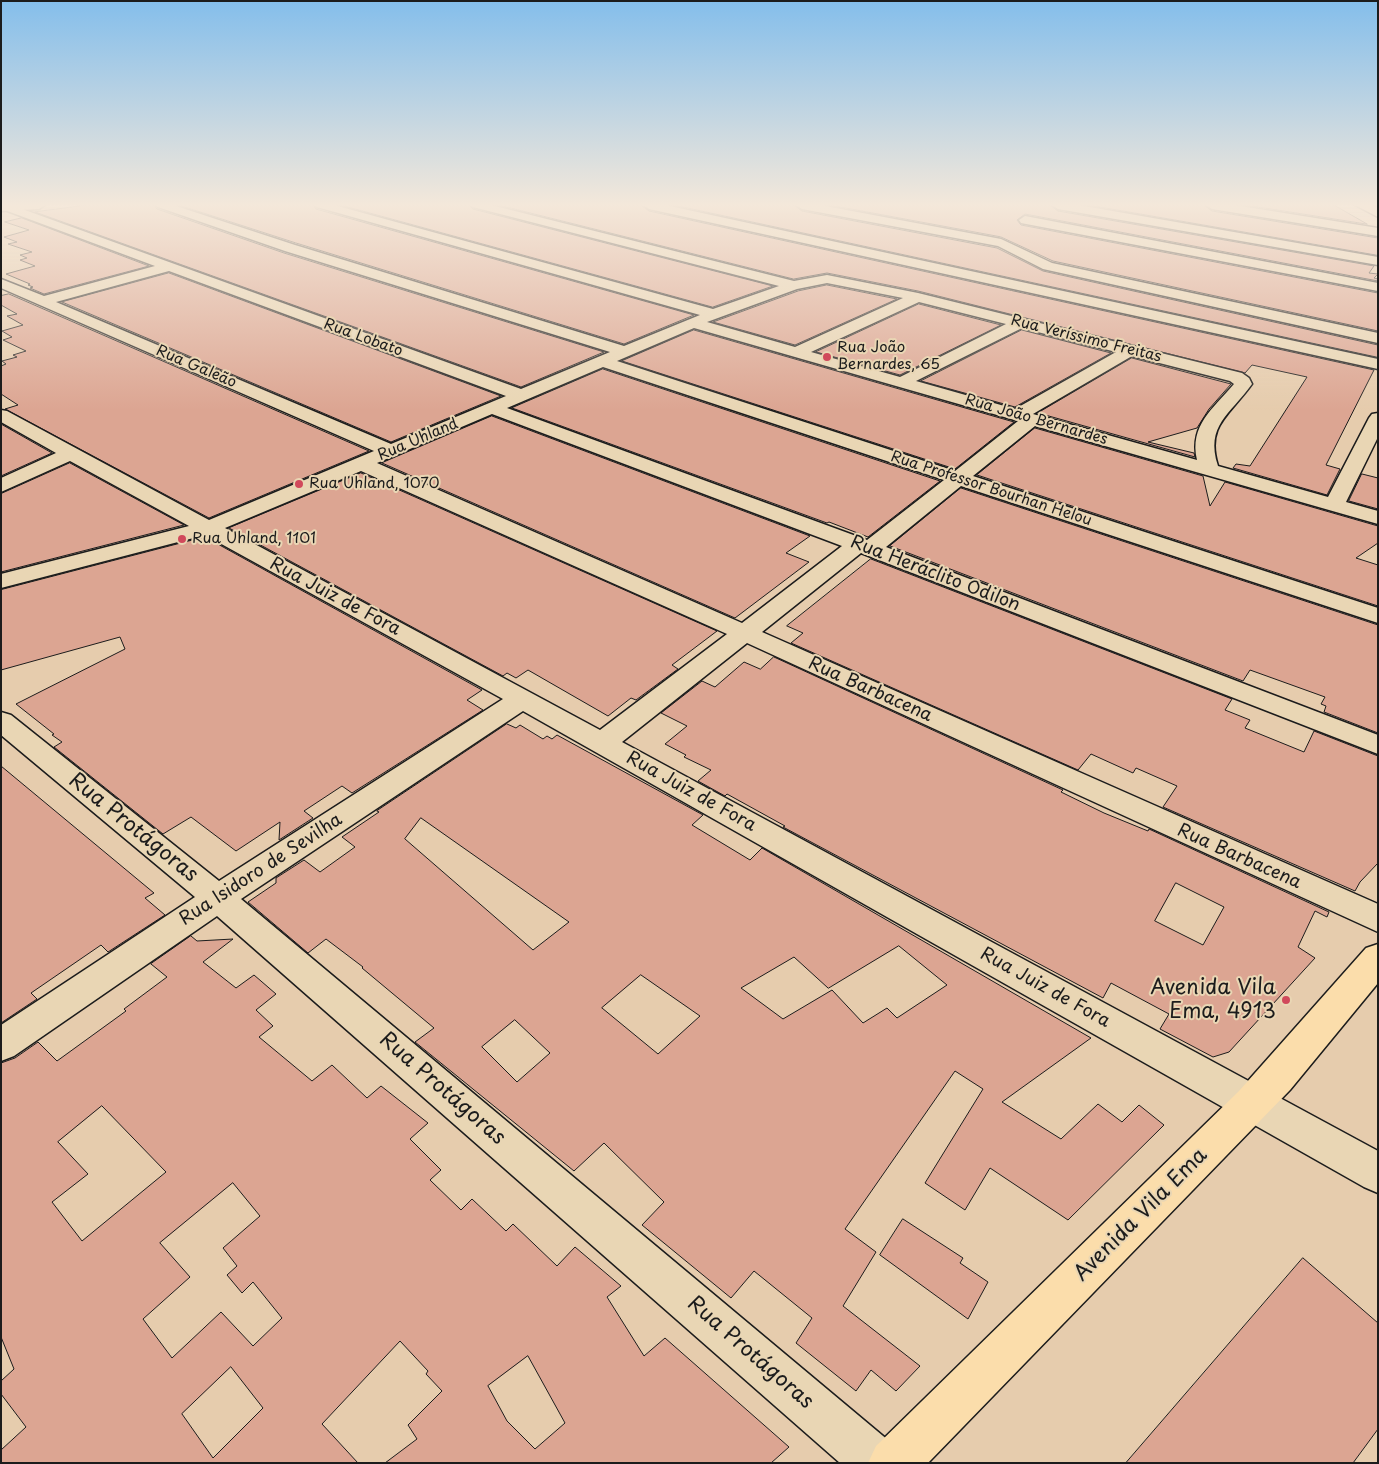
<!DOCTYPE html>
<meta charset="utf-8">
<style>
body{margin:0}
#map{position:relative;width:1379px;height:1464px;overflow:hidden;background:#e6ccad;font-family:"Playpen Sans",sans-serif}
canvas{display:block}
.frame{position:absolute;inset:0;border:2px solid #1c1c1c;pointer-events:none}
</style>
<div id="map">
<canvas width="1379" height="1464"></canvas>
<div class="frame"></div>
</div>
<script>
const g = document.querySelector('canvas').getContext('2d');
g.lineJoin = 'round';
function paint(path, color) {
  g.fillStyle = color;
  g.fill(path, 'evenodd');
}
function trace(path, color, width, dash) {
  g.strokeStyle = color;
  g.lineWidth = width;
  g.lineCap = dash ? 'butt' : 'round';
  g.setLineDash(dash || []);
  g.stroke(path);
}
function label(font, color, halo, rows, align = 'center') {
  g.font = font + ' "Playpen Sans",sans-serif';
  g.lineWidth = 4;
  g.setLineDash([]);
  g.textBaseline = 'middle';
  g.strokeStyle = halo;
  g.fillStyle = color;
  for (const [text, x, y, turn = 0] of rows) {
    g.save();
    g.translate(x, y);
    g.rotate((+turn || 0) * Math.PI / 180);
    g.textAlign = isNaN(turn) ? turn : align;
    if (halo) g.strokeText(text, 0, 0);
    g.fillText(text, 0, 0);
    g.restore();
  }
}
const building = new Path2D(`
 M87 205H154L157 209 284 253 604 352 521 387 35 212Z
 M179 205H313L316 209 694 315 624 344 296 243Z
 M341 205H469L473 209 773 286 713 307Z
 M499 205H641L649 211 1374 370 1326 465 1340 469 1327 495 1233 468 1236 464 1250 466 1307 377 1252 365 1245 373 918 291 827 273 794 279Z
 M674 205H794L802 211 997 248 1043 271 1378 345V357Z
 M830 205H1050L1058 211 1374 266 1369 273 1378 274 1374 278 1378 279V281L1025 214 1017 220 1021 225 1378 293V331L1053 261 1001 237Z
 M1089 205H1204L1212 211 1378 238V255Z
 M1246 205H1334L1367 224Z
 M22 218 149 266 44 294 30 288 33 287 28 285 30 284 6 274 35 266 20 260 27 258 20 255 32 252 8 244 17 242 4 237 29 230 5 222Z
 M169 273 501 396 391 442 62 302Z
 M827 285 897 299 795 345 713 322 798 291Z
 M9 294 369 451 209 518 5 409 18 405 1 394V366L6 364 2 361 17 357 13 355 26 351 3 340 12 337 2 331 23 325 7 316 17 314 1 305V296Z
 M919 304 1001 325 900 375 816 352Z
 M694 330 1014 422 955 469 622 361Z
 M1022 330 1111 353 1015 407 921 381Z
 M1132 358 1231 384 1209 409 1197 428 1148 442 1194 453 1195 457 1038 413Z
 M603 369 940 481 868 537 829 522 827 523 512 408Z
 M492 416 810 536 786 553 809 562 735 618 382 463Z
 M1 424 52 453 1 476Z
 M1035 428 1203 476 1210 506 1225 482 1378 526V543L1356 558 1378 565V606L977 475Z
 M70 463 184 525 1 572V494Z
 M361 473 717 631 672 665 678 669 636 700 631 698 608 716 528 670 516 678 507 673 503 676 229 528Z
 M1362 474 1378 478V509L1349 501Z
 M961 488 1378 625V733L1324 712 1326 706 1321 704 1325 697 1250 670 1243 681 890 546Z
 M205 537 482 690 467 700 483 710 352 793 342 786 304 811 313 818 279 840 280 822 236 851 191 817 163 834 54 747 62 742 52 735 54 734 16 704 125 649 120 637 1 670V590Z
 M871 559 1232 699 1225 710 1250 720 1245 728 1304 752 1314 731 1378 756V863L1360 882 1355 891 1163 807 1177 786 1136 768 1133 773 1091 754 1078 770 791 643 803 633 787 626Z
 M774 657 1063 790 1061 792 1104 813 1148 831 1149 829 1329 912 1327 917 1315 911 1298 947 1315 958 1229 1052 1213 1057 1160 1029 1169 1014 1111 983 1103 998 783 827 785 826 727 794 725 796 698 781 711 770 684 757 686 755 665 744 687 726 661 713 702 681 715 687 744 662 760 669ZM1176 883 1224 907 1203 945 1155 921Z
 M507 724 516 728 520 725 543 739 547 736 552 739 557 735 703 815 692 825 750 860 762 848 1091 1038 1002 1102 1061 1139 1098 1104 1122 1122 1139 1105 1164 1125 1068 1220 990 1168 965 1210 925 1183 983 1089 955 1071 845 1229 876 1252 843 1306 920 1366 896 1391 871 1370 856 1391 796 1343 812 1318 754 1271 731 1298 642 1225 664 1202 604 1143 574 1171 415 1042 434 1028 362 968 363 967 326 939 308 953 248 902 276 883V878L304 860 320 872 355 847 342 837 379 812 377 811ZM421 818 569 922 533 950 405 839ZM899 946 947 985 897 1018 887 1008 863 1023 832 990 783 1019 741 988 794 957 828 988ZM641 975 700 1016 658 1054 602 1008ZM515 1020 550 1053 517 1082 482 1047Z
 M1 766 154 893 145 898 165 915 108 952 101 945 31 993 37 999 1 1023Z
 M191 936 197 941 233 939 203 962 236 988 254 975 276 994 256 1010 273 1026 259 1037 312 1081 332 1065 367 1098 381 1086 428 1123 410 1139 441 1170 430 1180 461 1210 472 1199 506 1231 513 1224 557 1266 575 1247 621 1286 607 1297 644 1356 665 1338 789 1447 771 1463H385L417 1439 408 1425 442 1391 426 1374 428 1371 400 1341 322 1424 358 1463H1V1450L26 1427 1 1394V1381L14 1369 1 1337V1063L15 1058 38 1042 57 1061 126 1011 124 1009 167 977 151 964ZM102 1106 166 1172 82 1241 52 1202 88 1174 58 1142ZM233 1183 260 1216 223 1248 237 1266 227 1275 242 1293 253 1282 282 1318 253 1346 221 1312 172 1358 143 1319 190 1277 160 1243ZM528 1356 565 1423 535 1449 507 1421 488 1386ZM231 1367 263 1408 213 1458 182 1414Z
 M903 1219 963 1258 960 1263 988 1282 968 1319 880 1255Z
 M1303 1258 1378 1323V1429L1353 1463H1126Z`);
paint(building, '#dca592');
trace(building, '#1c1c1c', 1);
const minor = new Path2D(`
 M2 205H11L521 389 610 352 285 251 158 207 156 205H173L295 245 624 346 700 315 317 207 315 205H334L713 309 779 286 473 207 471 205H491L794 281 827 275 918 293 1242 373 1249 378 1252 384C1230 415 1205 425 1218 466L1328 497 1369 418 1372 414 1378 413V437L1346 502 1378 511V524L1035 426 973 476 1378 608V623L961 486 886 547 1378 735V754L861 553 762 632 1378 904V932L747 643 622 742 1378 1151V1193L1364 1187 523 711 241 899 895 1446 903 1463H840L217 916 14 1056 1 1061V1025L195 897 1 735V712L11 715 219 881 503 699 205 535 1 588V574L189 526 70 461 1 492V478L56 453 1 422V410L7 411 209 520 374 451 1 288V279L44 296 155 266 2 209ZM169 271 506 396 391 444 56 302ZM827 283 903 298 795 347 707 322 797 289ZM919 302 1006 324 900 377 811 352ZM694 328 1018 421 955 471 617 361ZM1022 328 1116 352 1015 409 916 381ZM1132 356 1230 381 1234 384C1213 409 1189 425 1197 460L1033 414ZM603 367 944 480 867 540 507 408ZM492 414 842 546 742 623 377 463ZM361 471 727 634 600 730 225 528Z
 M643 205H665L1378 359V369L649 209Z
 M796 205H820L1001 239 1052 263 1378 333V343L1043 269 998 246 802 209Z
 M1052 205H1078L1378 257V265L1058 209Z
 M1206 205H1234L1378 228V236L1212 209Z
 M1025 216 1378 283V291L1021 223 1019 220Z`);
const major = new Path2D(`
 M1 205H45L39 209 1 211Z
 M1355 205H1370L1378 208V217Z
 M1378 944V983L1290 1090 928 1463H868L876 1446 1239 1091 1366 948Z`);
trace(minor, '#1c1c1c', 3);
trace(major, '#1c1c1c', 3);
paint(minor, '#e9d6b4');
paint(major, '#fbddab');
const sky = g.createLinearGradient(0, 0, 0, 410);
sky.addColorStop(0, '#84beeb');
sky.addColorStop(0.5, '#f4e8da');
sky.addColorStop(1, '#f4e8da00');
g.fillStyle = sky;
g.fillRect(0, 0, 1379, 410);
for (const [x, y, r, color] of [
 [827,357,5,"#d1495b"],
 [299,484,5,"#d1495b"],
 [182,539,5,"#d1495b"],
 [1286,1000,5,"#d1495b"]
]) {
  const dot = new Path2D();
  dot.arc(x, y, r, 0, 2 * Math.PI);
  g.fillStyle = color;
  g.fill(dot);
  trace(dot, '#e9d6b4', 2);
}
label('15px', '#1c1c1c', '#e9d6b4', [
 ["Rua Lobato",363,338,20],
 ["Rua Veríssimo Freitas",1086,339,14],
 ["Rua Galeão",196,367,23],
 ["Rua João Bernardes",1036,420,16],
 ["Rua Uhland",418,440,-23],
 ["Rua Professor Bourhan Helou",991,489,18]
]);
label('15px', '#1c1c1c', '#e9d6b4', [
 ["Rua João",837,348],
 ["Bernardes, 65",837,365],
 ["Rua Uhland, 1070",309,484],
 ["Rua Uhland, 1101",192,539]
], 'left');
label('18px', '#1c1c1c', '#e9d6b4', [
 ["Rua Heráclito Odilon",935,574,21],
 ["Rua Juiz de Fora",335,597,28],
 ["Rua Barbacena",870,690,24],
 ["Rua Juiz de Fora",691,792,29],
 ["Rua Barbacena",1239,857,24],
 ["Rua Isidoro de Sevilha",261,870,-33],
 ["Rua Juiz de Fora",1045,988,29]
]);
label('21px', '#1c1c1c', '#e9d6b4', [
 ["Rua Protágoras",133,828,39],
 ["Rua Protágoras",442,1089,41],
 ["Avenida Vila Ema",1141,1215,-45],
 ["Rua Protágoras",750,1353,41]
]);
label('21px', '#1c1c1c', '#e9d6b4', [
 ["Avenida Vila",1276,988],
 ["Ema, 4913",1276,1012]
], 'right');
</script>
